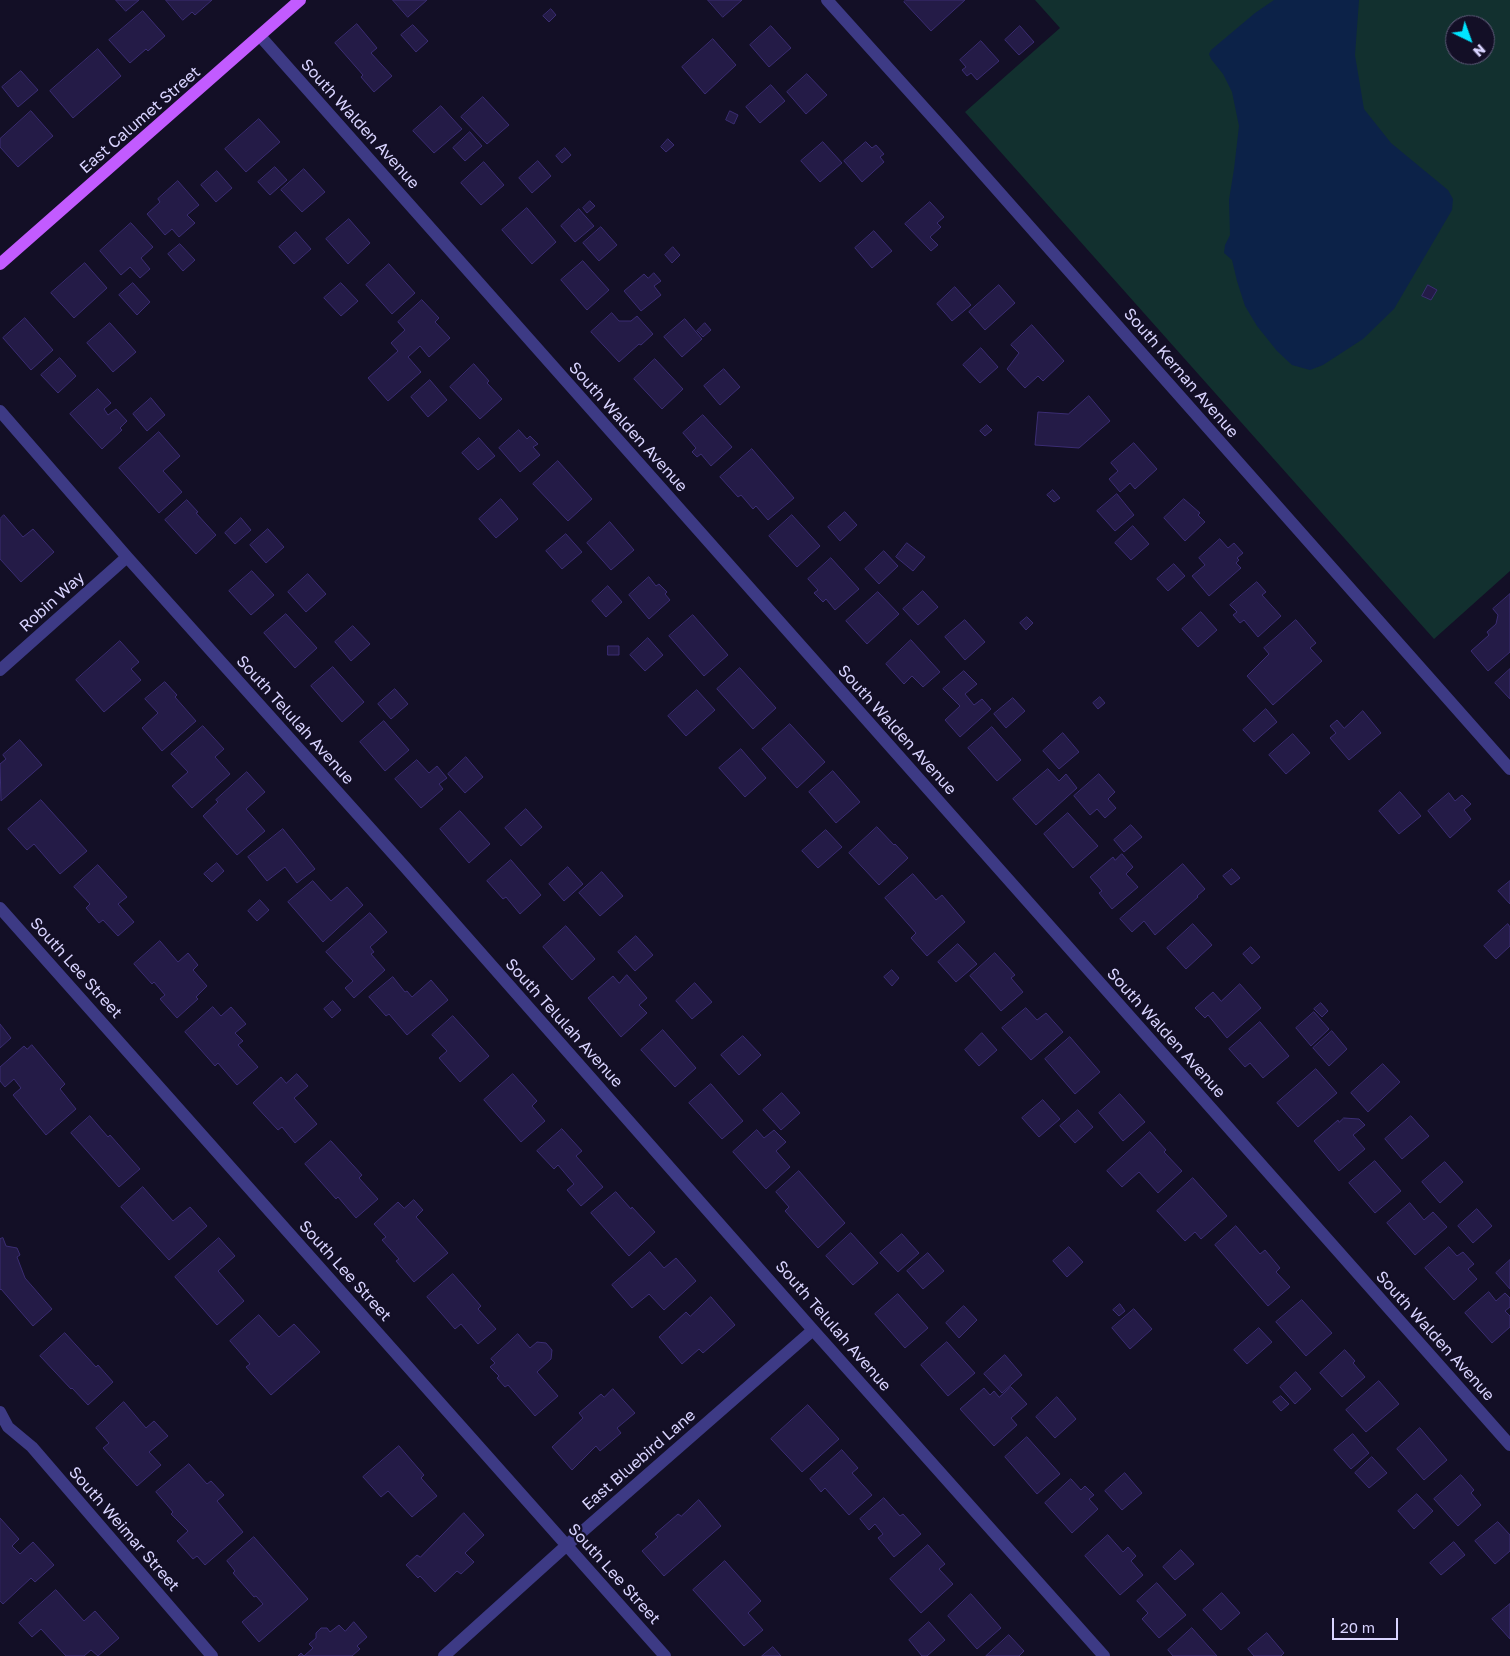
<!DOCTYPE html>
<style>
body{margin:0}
#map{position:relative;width:1510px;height:1656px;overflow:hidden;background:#130f26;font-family:"Golos Text",sans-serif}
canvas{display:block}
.north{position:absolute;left:1445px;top:15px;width:50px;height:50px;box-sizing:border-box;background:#130f26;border:1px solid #625e7d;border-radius:50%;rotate:138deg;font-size:14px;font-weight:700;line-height:20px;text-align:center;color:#d9d4ff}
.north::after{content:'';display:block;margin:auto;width:18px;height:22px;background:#00e5ff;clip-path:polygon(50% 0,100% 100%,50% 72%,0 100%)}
.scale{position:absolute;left:1332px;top:1618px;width:66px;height:22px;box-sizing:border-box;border:2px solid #d9d4ff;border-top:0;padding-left:6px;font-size:15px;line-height:18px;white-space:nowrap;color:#d9d4ff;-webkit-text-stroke:4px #130f26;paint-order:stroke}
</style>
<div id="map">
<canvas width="1510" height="1656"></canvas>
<div class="north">N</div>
<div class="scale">20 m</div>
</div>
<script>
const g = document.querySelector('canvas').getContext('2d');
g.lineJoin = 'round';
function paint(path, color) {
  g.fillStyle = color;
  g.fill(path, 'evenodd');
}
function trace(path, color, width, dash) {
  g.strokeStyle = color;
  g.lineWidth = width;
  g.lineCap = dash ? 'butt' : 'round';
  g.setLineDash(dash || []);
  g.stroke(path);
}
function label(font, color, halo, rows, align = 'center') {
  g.font = font + ' "Golos Text",sans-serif';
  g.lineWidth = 4.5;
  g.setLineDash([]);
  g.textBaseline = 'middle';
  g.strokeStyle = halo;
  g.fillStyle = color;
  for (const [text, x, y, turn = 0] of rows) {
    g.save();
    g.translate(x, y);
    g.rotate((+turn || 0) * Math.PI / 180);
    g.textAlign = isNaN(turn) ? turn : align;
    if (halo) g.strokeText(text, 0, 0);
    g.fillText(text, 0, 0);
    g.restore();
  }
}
paint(new Path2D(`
 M1035 0H1510V571L1434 639 965 112 1060 28ZM1455 25H1485V55H1455Z`), '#12302f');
paint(new Path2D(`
 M1274 0H1359L1355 55 1364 109 1391 143 1448 190 1453 199 1452 210 1394 309 1363 339 1323 365 1310 370 1292 365 1277 351 1257 326 1245 306 1237 281 1232 260 1224 253 1225 245 1230 235 1229 200 1234 169 1239 126 1232 92 1223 74 1211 59 1209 54 1211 50 1255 13Z`), '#0c2248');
const building = new Path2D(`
 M116 0H139L126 11Z
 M166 0H212L195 15 192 12 183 20Z
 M393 0H427L408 17Z
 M708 0H742L723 17Z
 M906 0H965L931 31 904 2Z
 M551 9 556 15 549 22 543 16Z
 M143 11 165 36 148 51 146 49 130 63 109 40Z
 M357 24 377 48 371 53 392 76 374 92 361 77 363 75 335 43Z
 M413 25 428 41 416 52 401 35Z
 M771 26 791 48 769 67 750 45Z
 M1020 26 1034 42 1019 55 1005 40Z
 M713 39 736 65 705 94 682 67Z
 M981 41 999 61 977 80 971 73 967 76 962 70 966 67 960 60Z
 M98 49 121 76 73 118 50 91Z
 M21 71 38 90 18 107 2 87Z
 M807 74 827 95 806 114 787 92Z
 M771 85 785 101 760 123 746 107Z
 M483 97 509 125 487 144 461 117Z
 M441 106 462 129 434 153 413 131Z
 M31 111 53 136 18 167 0 147V139Z
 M730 111 738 115 734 124 726 120Z
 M259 119 280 142 246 172 225 149Z
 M470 132 482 146 465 161 453 148Z
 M668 139 674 145 666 152 661 147Z
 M823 142 842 163 820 182 801 161Z
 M866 142 872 148 876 145 884 154 880 157 884 162 862 182 844 161Z
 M565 148 571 155 562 163 556 156Z
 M538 161 551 176 532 193 519 178Z
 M484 162 504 185 481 205 461 183Z
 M275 167 287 180 270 195 258 182Z
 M304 169 325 192 302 212 281 190Z
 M217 171 232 188 216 202 201 185Z
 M178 181 199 205 187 215 195 223 179 237 172 229 165 235 147 214 160 202 158 199Z
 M590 201 595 206 587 213 583 208Z
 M930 202 944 217 937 223 941 227 930 237 938 245 931 251 905 224Z
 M527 208 556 242 532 264 502 230Z
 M579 209 594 226 575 242 561 226Z
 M349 219 370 243 348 264 326 239Z
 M131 223 153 247 141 258 150 269 140 278 130 267 121 275 100 251Z
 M601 227 617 245 599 261 583 243Z
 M874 231 892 251 872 268 855 248Z
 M296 232 311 249 294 264 279 247Z
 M180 244 195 260 183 271 168 254Z
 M673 247 680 255 672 263 665 255Z
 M583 261 609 290 587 310 561 280Z
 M85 263 107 288 74 318 51 293Z
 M389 264 415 293 392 314 366 285Z
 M654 273 661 281 654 286 661 295 641 311 624 291 644 274 648 278Z
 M133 283 150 302 137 315 119 295Z
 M341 283 358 301 341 316 324 298Z
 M999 285 1015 303 985 330 969 312Z
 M1428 285 1437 290 1431 300 1422 296Z
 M955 287 971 305 952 321 937 304Z
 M422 300 439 318 435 322 450 338 429 357 420 346 408 357 421 372 388 401 368 378 398 351 391 343 405 330 398 322Z
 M612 313 619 321H631L637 316 653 334 641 345 639 344 619 362 591 332Z
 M25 318 53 350 31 370 3 338Z
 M685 319 702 339 682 357 664 337Z
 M110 323 136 352 113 372 87 343Z
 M705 323 711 330 703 337 697 331Z
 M1032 325 1064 361 1043 381 1038 376 1025 388 1007 369 1019 353 1011 345Z
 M981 348 998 367 980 383 963 365Z
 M60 358 76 376 58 393 41 375Z
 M655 359 683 389 662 409 634 379Z
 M474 364 489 381 487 383 502 399 480 419 450 387Z
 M724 369 740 387 720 405 704 386Z
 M430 380 447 400 428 417 411 397Z
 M98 389 111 403 104 409 108 415 116 409 127 421 120 428 122 430 102 449 70 414Z
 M1089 396 1110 421 1079 448 1035 445 1038 412 1068 414Z
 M151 398 165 415 147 431 133 414Z
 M703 415 732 447 711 466 701 454 697 457 692 452 696 448 683 433Z
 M987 425 992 430 985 436 980 431Z
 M519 430 527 439 530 436 538 444 533 447 540 455 520 472 499 448Z
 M159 432 180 456 163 471 182 492 159 513 119 468Z
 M479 438 495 456 478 470 462 453Z
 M1134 443 1157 469 1135 489 1130 483 1120 492 1109 479 1118 471 1111 463Z
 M752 449 794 498 768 520 756 506 753 509 741 495 738 497 720 477Z
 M558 461 592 499 568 521 533 484Z
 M1053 490 1060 498 1054 502 1047 495Z
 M1117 494 1134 515 1115 531 1097 511Z
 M501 499 518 519 496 538 479 519Z
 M1184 499 1200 513 1198 515 1205 522 1185 541 1164 518Z
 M187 500 198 512 196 513 216 535 196 554 165 520Z
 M845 512 857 525 840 541 828 527Z
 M4 515 23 537 33 529 54 552 21 582 0 559V519Z
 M792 515 820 546 797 567 769 536Z
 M241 518 251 530 235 544 225 533Z
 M610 522 634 550 611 570 587 543Z
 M1133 526 1149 544 1131 560 1115 543Z
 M268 529 284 547 266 563 250 545Z
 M566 534 582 552 562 569 546 551Z
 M1220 539 1228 548 1234 543 1243 553 1237 558 1239 560 1236 563 1241 568 1209 596 1192 576 1205 565 1199 558Z
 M907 543 925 557 913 571 896 557Z
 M884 551 898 566 879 584 865 569Z
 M831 558 859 589 835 610 826 599 823 602 814 593 818 590 808 579Z
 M1174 564 1185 576 1168 591 1157 579Z
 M252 571 274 595 251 615 229 591Z
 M308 574 326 594 306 612 288 592Z
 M649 577 656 586 659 584 667 592 665 594 670 600 649 619 629 595Z
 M1257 582 1266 592 1262 595 1281 616 1258 637 1244 620 1240 623 1233 615 1237 612 1230 605Z
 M608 586 622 602 606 617 592 601Z
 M923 591 938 607 918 625 903 609Z
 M878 592 899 614 867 644 846 621Z
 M1510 594V652L1488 671 1471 651 1489 635 1487 632 1496 624 1498 615 1493 609Z
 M1201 612 1217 630 1198 647 1182 629Z
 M286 614 317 648 295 668 264 633Z
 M693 615 728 655 704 676 669 636Z
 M1027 617 1033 623 1026 630 1020 623Z
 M965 620 985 642 965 660 945 637Z
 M1296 620 1316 643 1310 648 1322 661 1273 705 1247 676 1269 654 1264 648Z
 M353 626 370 644 351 661 335 642Z
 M648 638 663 655 645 671 630 655Z
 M911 640 940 672 923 687 912 676 904 684 886 664Z
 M120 641 139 662 131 669 141 680 104 712 76 680Z
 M608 646H619V655H608Z
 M333 667 364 702 342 722 311 686Z
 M740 668 776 708 753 729 717 689Z
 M1510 669V699L1495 683Z
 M964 671 977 684 965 694 974 705 982 699 991 709 960 737 945 720 960 706 943 689Z
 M165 682 177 695 175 697 196 721 162 751 142 728 158 713 145 699Z
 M395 689 408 704 391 719 378 704Z
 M697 690 715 710 686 736 668 716Z
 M1100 697 1105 703 1098 709 1093 703Z
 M1013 698 1025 711 1006 728 994 714Z
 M1266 709 1277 722 1254 742 1243 730Z
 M1363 711 1381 733 1349 760 1330 738 1336 733 1330 726 1337 720 1344 728Z
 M384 721 409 750 385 771 360 742Z
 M790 724 825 762 797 788 762 749Z
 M203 726 224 749 215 757 230 774 192 808 172 786 188 772 171 754Z
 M992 727 1021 760 997 781 968 748Z
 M1063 733 1079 752 1059 769 1043 751Z
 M1293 734 1310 753 1286 774 1269 755Z
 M20 740 42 765 1 801 0 764 6 759 3 755Z
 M741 749 766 778 745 797 719 768Z
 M466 757 483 777 465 793 448 774Z
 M417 760 429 773 437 766 447 778 439 784 443 789 421 808 395 779Z
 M1048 769 1059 781 1066 774 1077 788 1036 825 1013 799Z
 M833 771 860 802 836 823 809 792Z
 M247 772 265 792 246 809 265 831 237 855 203 816 218 802 216 800Z
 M1099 774 1115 792 1108 799 1116 808 1105 818 1097 809 1090 815 1074 796Z
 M1400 792 1421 816 1399 834 1379 811Z
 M1449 793 1455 801 1462 795 1471 804 1464 810 1471 819 1450 838 1428 811Z
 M41 800 87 851 60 874 34 844 27 850 8 829Z
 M526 809 542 827 521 846 505 828Z
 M460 811 490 844 469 863 440 829Z
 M1068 813 1098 846 1073 868 1044 834Z
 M1131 825 1142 837 1124 852 1114 840Z
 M877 827 894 845 895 844 908 858 879 885 849 853Z
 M283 829 315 869 297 883 285 867 267 881 248 857Z
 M826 830 842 847 818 868 802 851Z
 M1122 854 1133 867 1126 874 1138 887 1112 909 1099 893 1102 891 1090 877 1113 857 1115 860Z
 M511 860 541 895 520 914 506 897 503 899 487 881Z
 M217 863 224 871 212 882 204 874Z
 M1183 864 1205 889 1197 896 1198 897 1155 935 1144 921 1132 932 1120 919Z
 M98 865 127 897 118 904 134 922 118 936 103 920 99 923 86 908 90 904 74 887Z
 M568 867 583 884 564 901 549 884Z
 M1232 869 1240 878 1231 885 1223 876Z
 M602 872 623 896 600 916 579 893Z
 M913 874 936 900 942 895 965 922 927 956 911 938 916 933 885 898Z
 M313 881 331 901 347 887 363 905 323 942 288 902Z
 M1510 881V904L1498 891Z
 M260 900 269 910 257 921 248 911Z
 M370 913 387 932 370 947 374 952 371 954 385 970 354 998 345 988 353 981 326 952Z
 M1193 924 1212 945 1186 969 1167 948Z
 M1508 924 1510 927V946L1496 959 1484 946Z
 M566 926 595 959 572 980 543 947Z
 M636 936 653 955 635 971 618 952Z
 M160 941 178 962 188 953 198 965 193 970 207 986 196 997 198 999 177 1018 160 999 165 995 154 982 152 984 134 964Z
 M958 944 977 964 956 982 938 962Z
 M1251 947 1260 957 1252 964 1243 954Z
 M995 953 1015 975 1011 978 1023 992 1001 1011 970 976Z
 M892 970 899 978 892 986 884 977Z
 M627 975 647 998 639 1005 647 1013 621 1037 588 998 613 976 619 983Z
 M393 977 405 992 407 991 412 997 431 980 448 1000 407 1035 389 1014 386 1016 369 997Z
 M695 983 712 1002 692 1019 676 1001Z
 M1240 984 1261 1008 1227 1038 1208 1015 1205 1018 1195 1008 1213 992 1221 1001Z
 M333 1001 341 1010 332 1018 324 1009Z
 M1321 1003 1328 1011 1322 1017 1314 1009Z
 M213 1007 221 1016 231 1007 246 1024 235 1033 243 1041 238 1045 258 1067 237 1085 218 1063 215 1066 185 1032Z
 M1026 1008 1037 1020 1046 1013 1063 1032 1031 1060 1002 1028Z
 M1314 1012 1329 1029 1311 1046 1296 1028Z
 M453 1016 489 1056 460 1082 439 1058 447 1051 432 1035Z
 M1260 1022 1289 1056 1263 1078 1250 1063 1245 1067 1229 1049Z
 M0 1024 11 1038 0 1048Z
 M663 1030 696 1068 675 1087 641 1050Z
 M1332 1031 1347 1049 1329 1066 1313 1048Z
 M982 1033 997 1050 979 1066 965 1050Z
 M743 1036 761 1055 739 1075 721 1055Z
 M1070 1037 1100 1072 1075 1094 1045 1059Z
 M32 1045 65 1084 60 1089 76 1109 46 1135 13 1095 21 1088 14 1079 5 1087 0 1081V1067L24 1046 27 1049Z
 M1383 1064 1400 1082 1368 1112 1351 1093Z
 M1316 1069 1337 1093 1298 1127 1277 1103Z
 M297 1074 308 1086 294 1098 317 1124 295 1143 282 1127 278 1130 253 1103 281 1077 286 1083Z
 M513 1074 537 1101 532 1106 545 1121 521 1142 484 1100Z
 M711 1084 743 1121 722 1139 689 1103Z
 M782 1093 800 1113 781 1130 763 1110Z
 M1120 1094 1145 1122 1123 1141 1099 1113Z
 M1043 1100 1060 1119 1039 1137 1022 1118Z
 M1078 1110 1093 1127 1075 1143 1060 1126Z
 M90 1116 108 1137 110 1135 140 1169 119 1187 71 1133Z
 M1411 1116 1429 1136 1402 1159 1385 1139Z
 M1344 1118 1359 1119 1365 1125 1353 1135 1365 1149 1339 1171 1314 1141 1338 1120 1339 1122Z
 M562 1129 582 1151 576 1156 603 1187 581 1206 567 1190 574 1184 558 1165 554 1169 537 1151Z
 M757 1130 764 1138 774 1130 786 1142 776 1151 790 1167 766 1189 733 1152Z
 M1150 1132 1166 1150 1164 1152 1182 1171 1158 1193 1139 1172 1122 1187 1107 1171Z
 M331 1141 362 1175 359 1178 378 1199 356 1218 338 1197 336 1199 305 1164Z
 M1375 1161 1401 1191 1375 1213 1349 1183Z
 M1445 1162 1463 1182 1440 1203 1422 1182Z
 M799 1171 845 1223 818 1248 785 1211 789 1207 776 1192Z
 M1193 1178 1227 1216 1201 1239 1195 1232 1185 1241 1157 1211Z
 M143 1187 173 1221 190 1207 207 1226 169 1260 121 1207Z
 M616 1192 631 1209 632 1207 655 1232 629 1256 591 1213Z
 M414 1200 423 1210 416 1217 448 1253 414 1282 396 1261 399 1259 382 1240 386 1237 374 1224 398 1202 404 1208Z
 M1410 1203 1424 1220 1433 1212 1447 1227 1415 1255 1387 1223Z
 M1477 1209 1492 1226 1473 1243 1458 1226Z
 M1236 1226 1260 1254 1265 1250 1280 1268 1276 1272 1290 1287 1268 1306 1215 1245Z
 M851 1233 878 1263 853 1285 826 1256Z
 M902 1234 919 1253 898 1272 880 1253Z
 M3 1238 6 1246 17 1248 20 1255 17 1257 25 1278 52 1309 33 1326 1 1289 0 1290V1239Z
 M219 1238 235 1256 218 1271 244 1301 217 1325 175 1277Z
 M1069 1247 1083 1262 1067 1277 1053 1261Z
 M1449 1247 1457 1256 1463 1252 1474 1264 1468 1269 1477 1279 1454 1300 1425 1268Z
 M650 1252 664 1268 676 1258 696 1281 664 1310 649 1294 632 1308 612 1285Z
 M928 1253 944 1271 923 1289 907 1271Z
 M1510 1260V1289L1496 1273Z
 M453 1274 481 1306 478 1309 496 1329 478 1344 461 1324 455 1329 427 1297Z
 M1489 1292 1496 1301 1505 1293 1510 1298V1307L1505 1311 1510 1316V1327L1492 1343 1465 1313Z
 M898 1294 928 1328 905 1348 875 1314Z
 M711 1297 735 1325 703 1353 699 1349 682 1364 659 1337 686 1312 690 1316Z
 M1302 1300 1332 1333 1306 1356 1276 1322Z
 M1120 1304 1125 1311 1119 1316 1113 1310Z
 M964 1306 977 1320 959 1338 946 1323Z
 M1134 1309 1152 1329 1130 1349 1112 1328Z
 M259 1315 279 1337 294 1324 320 1352 271 1395 246 1367 250 1364 230 1341Z
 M1259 1328 1272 1342 1247 1364 1234 1350Z
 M65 1333 96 1367 98 1365 113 1382 88 1405 72 1388 71 1389 40 1356Z
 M518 1334 530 1348 537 1342 546 1343 552 1350 551 1359 537 1372 558 1396 535 1416 508 1385 505 1387 497 1378 499 1376 490 1367 495 1363 491 1359Z
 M947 1342 975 1373 948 1396 921 1365Z
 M1345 1350 1355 1361 1353 1363 1365 1377 1342 1397 1320 1373Z
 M1005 1355 1022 1375 1002 1393 984 1374Z
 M1296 1372 1311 1389 1295 1404 1280 1387Z
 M1379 1381 1399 1404 1366 1432 1346 1410Z
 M1011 1387 1027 1404 1011 1418 1017 1425 994 1446 960 1409 984 1388 990 1395 994 1391 999 1397Z
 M613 1389 635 1413 617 1428 621 1433 600 1451 596 1446 572 1470 552 1447 583 1418 579 1413 601 1394 604 1397Z
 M1281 1396 1289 1404 1281 1411 1273 1402Z
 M1057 1397 1076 1419 1055 1438 1036 1417Z
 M124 1402 146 1428 154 1421 168 1436 149 1452 161 1465 137 1486 103 1448 109 1443 96 1428Z
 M808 1405 839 1439 802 1472 771 1439Z
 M1420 1428 1447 1460 1424 1480 1397 1449Z
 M1353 1434 1369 1453 1351 1469 1334 1450Z
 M1027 1437 1060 1474 1037 1494 1005 1457Z
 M399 1446 424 1475 421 1478 437 1496 412 1517 388 1491 381 1497 363 1477Z
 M842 1450 858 1468 852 1473 872 1495 849 1515 825 1488 821 1492 810 1479Z
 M1372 1457 1387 1473 1369 1488 1355 1473Z
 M189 1464 207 1484 211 1481 224 1495 217 1501 243 1532 205 1565 197 1556 193 1559 177 1541 188 1531 171 1514 173 1512 156 1492Z
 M1125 1473 1142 1493 1122 1510 1105 1491Z
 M1461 1475 1474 1490 1471 1493 1481 1505 1458 1526 1434 1499Z
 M1071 1479 1081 1490 1085 1486 1094 1495 1089 1499 1098 1509 1072 1533 1045 1503Z
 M1417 1494 1433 1511 1414 1529 1398 1511Z
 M884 1498 900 1516 903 1514 921 1534 894 1557 878 1538 883 1534 875 1524 869 1530 860 1519Z
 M699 1500 721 1526 664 1576 642 1551 658 1537 655 1534 678 1514 681 1516Z
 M464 1513 484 1535 465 1553 474 1562 461 1574 457 1571 435 1592 420 1576 418 1578 406 1565 417 1555 420 1557Z
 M0 1518 19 1539 12 1546 20 1554 33 1542 54 1565 35 1582 31 1578 3 1604 0 1601Z
 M1498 1522 1510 1535V1551L1495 1564 1475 1541Z
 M1108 1535 1123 1552 1128 1547 1136 1556 1131 1561 1143 1575 1120 1595 1085 1556Z
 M254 1537 308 1599 259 1642 242 1622 263 1604 256 1596 254 1597 233 1573 235 1571 227 1561Z
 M1454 1542 1465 1555 1441 1575 1430 1563Z
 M928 1545 945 1564 939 1569 953 1584 921 1613 890 1579Z
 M1181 1550 1194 1564 1175 1580 1163 1567Z
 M725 1561 761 1601 748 1613 763 1630 744 1646 693 1590Z
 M1157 1583 1186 1615 1159 1638 1142 1619 1148 1613 1137 1601Z
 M56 1590 84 1621 95 1611 119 1638 98 1656 91 1650 84 1656H66L41 1629 32 1637 19 1623Z
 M1222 1593 1240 1613 1221 1630 1203 1610Z
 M971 1594 1001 1628 977 1649 948 1616Z
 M1510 1604V1639L1492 1619Z
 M354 1622 367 1637 357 1646 360 1649 352 1656H298L301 1653 304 1656 313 1648 309 1644 316 1638V1633L321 1628H327L330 1632 339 1625 345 1631Z
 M929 1622 945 1640 927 1656H922L909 1640Z
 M1192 1628 1217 1656H1173L1168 1650Z
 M1267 1633 1284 1653 1281 1656H1254L1248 1649Z
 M1009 1635 1024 1651 1019 1656H986Z
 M773 1647 781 1656H762Z`);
paint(building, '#241b47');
trace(building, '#3b2d73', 1);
trace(new Path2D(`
 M827 0 945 131 1510 769
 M260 36 1510 1445
 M0 411 127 557 404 866 813 1330 1104 1656
 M0 670 127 557
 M0 908 665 1656
 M0 1412 8 1427 32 1447 212 1656
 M444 1656 567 1545 813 1330`), '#3d3a85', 12);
trace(new Path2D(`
 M0 264 300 0`), '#c25bff', 12);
label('16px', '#d9d4ff', '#130f26', [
 ["East Calumet Street",140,120,-41],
 ["South Walden Avenue",360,124,48],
 ["South Kernan Avenue",1181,373,49],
 ["South Walden Avenue",628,427,48],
 ["Robin Way",52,602,-42],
 ["South Telulah Avenue",295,720,48],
 ["South Walden Avenue",897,730,48],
 ["South Lee Street",76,968,48],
 ["South Telulah Avenue",564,1023,48],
 ["South Walden Avenue",1166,1033,48],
 ["South Lee Street",345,1271,48],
 ["South Telulah Avenue",833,1326,49],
 ["South Walden Avenue",1435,1336,48],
 ["East Bluebird Lane",639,1460,-41],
 ["South Weimar Street",124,1529,49],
 ["South Lee Street",614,1574,48]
]);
</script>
